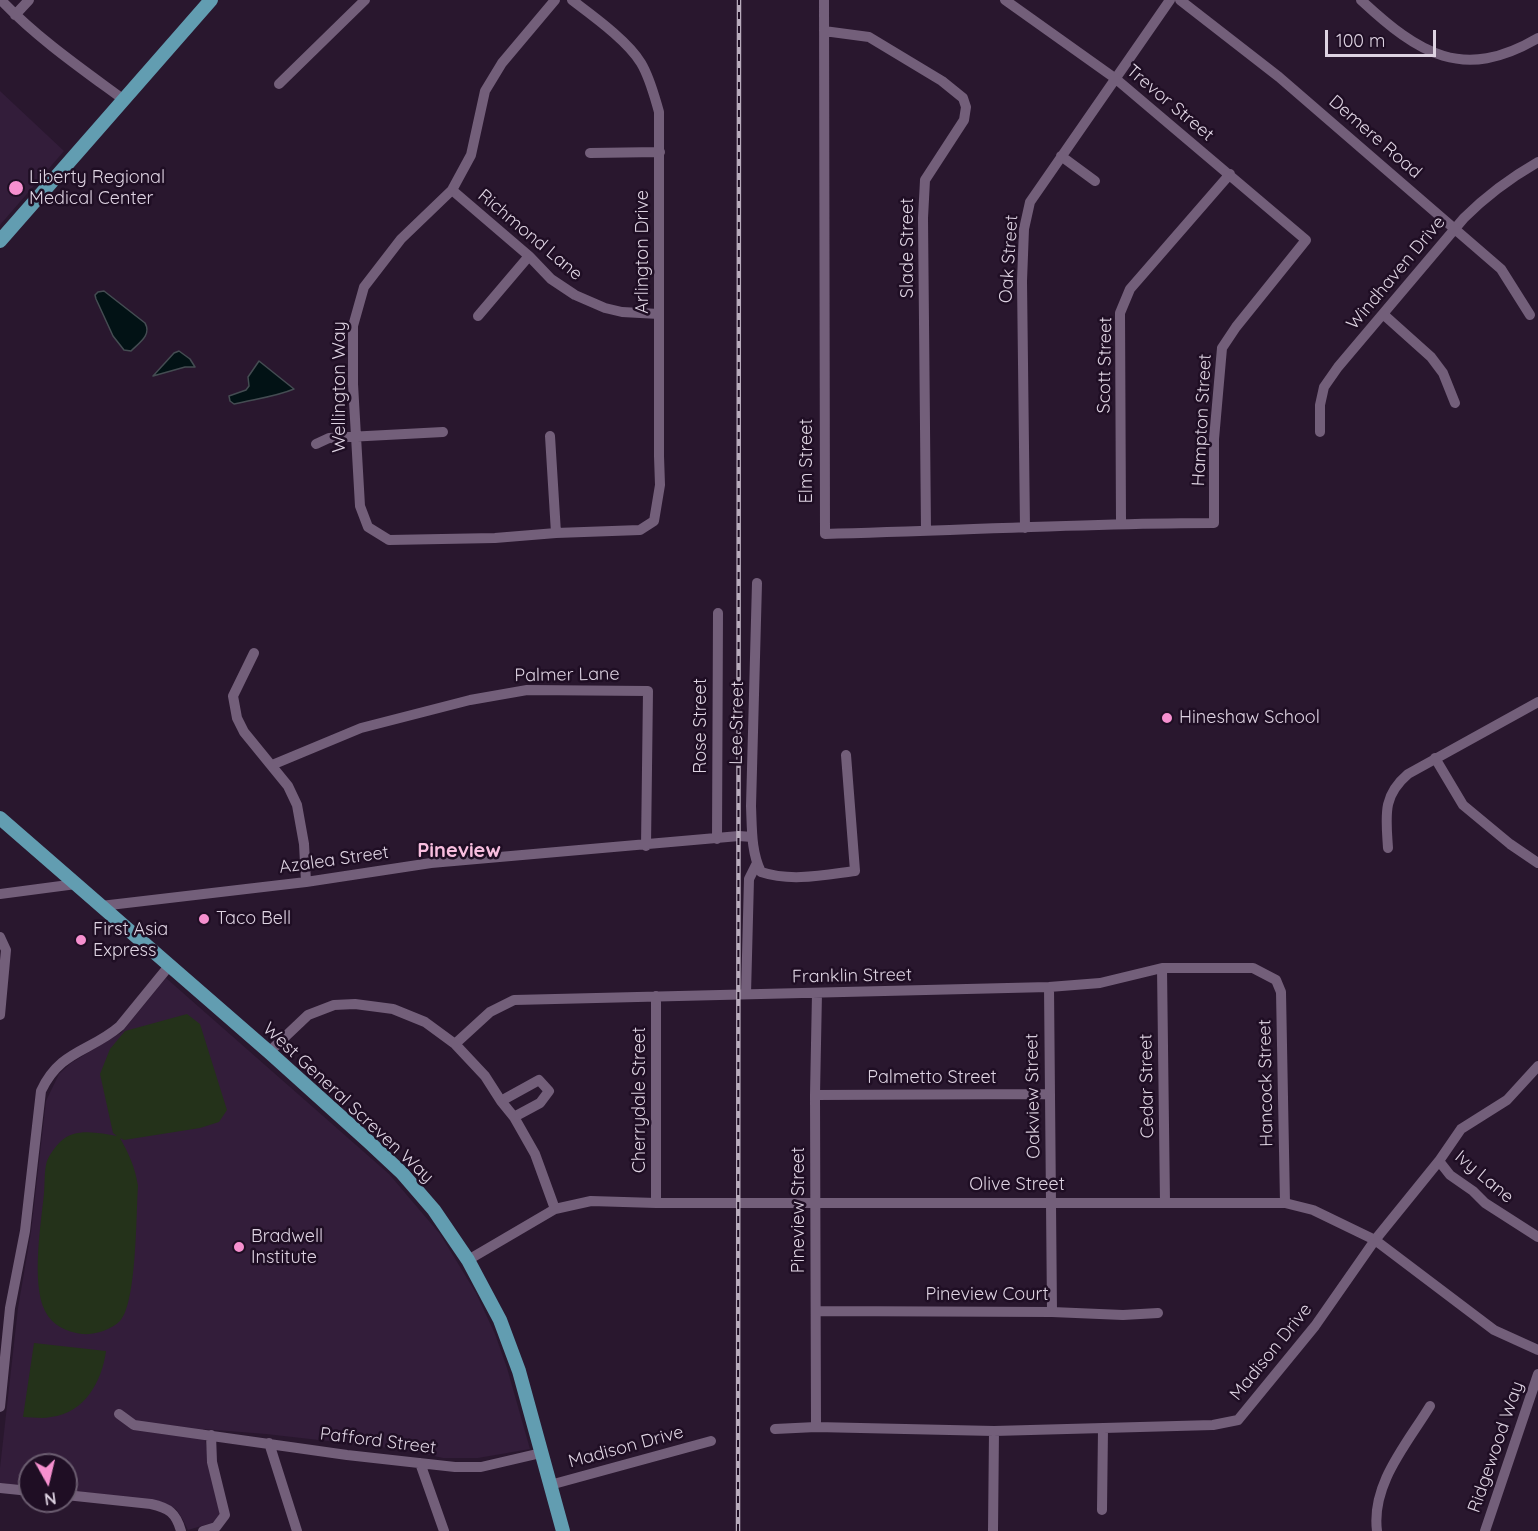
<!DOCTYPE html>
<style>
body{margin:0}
#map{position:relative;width:1538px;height:1531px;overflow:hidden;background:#29172e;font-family:Quicksand,sans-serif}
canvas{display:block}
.north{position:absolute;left:18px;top:1453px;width:60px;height:60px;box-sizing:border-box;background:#1f0e24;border:2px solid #6b5d70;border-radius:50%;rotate:172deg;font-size:16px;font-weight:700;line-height:24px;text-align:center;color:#ded3e2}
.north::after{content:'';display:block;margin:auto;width:21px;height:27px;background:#f690cf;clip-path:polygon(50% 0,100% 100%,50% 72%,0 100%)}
.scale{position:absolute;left:1325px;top:30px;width:111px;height:27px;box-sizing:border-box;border:3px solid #ded3e2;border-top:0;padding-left:8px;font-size:18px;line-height:21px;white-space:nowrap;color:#ded3e2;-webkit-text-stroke:4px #1f0e24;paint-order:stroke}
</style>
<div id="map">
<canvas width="1538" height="1531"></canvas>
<div class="north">N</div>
<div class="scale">100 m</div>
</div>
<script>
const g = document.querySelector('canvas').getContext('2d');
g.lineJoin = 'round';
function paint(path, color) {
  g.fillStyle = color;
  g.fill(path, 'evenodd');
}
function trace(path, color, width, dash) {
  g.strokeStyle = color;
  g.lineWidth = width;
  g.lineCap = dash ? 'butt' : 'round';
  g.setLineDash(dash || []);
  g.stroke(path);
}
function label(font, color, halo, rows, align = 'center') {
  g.font = font + ' Quicksand,sans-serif';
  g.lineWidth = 5;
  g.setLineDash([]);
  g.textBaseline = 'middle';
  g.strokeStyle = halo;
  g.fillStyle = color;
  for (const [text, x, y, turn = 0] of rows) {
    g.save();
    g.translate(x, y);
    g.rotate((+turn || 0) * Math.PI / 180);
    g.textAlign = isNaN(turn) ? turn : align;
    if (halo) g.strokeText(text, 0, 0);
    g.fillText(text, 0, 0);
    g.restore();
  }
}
paint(new Path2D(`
 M0 91 64 151 0 225Z
 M166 978 389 1174 440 1234 476 1293 495 1334 507 1368 530 1449 478 1458H443L407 1450 266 1434 203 1429 220 1515 215 1522 188 1530 182 1518 176 1509 159 1501 66 1490V1465H30V1486L0 1483V1468L18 1308 31 1232 46 1101 59 1074 71 1063 122 1032Z`), '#331d3a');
paint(new Path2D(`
 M187 1014 200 1024 227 1110 219 1122 200 1128 124 1140 120 1138C129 1154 135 1167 138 1186 136 1213 137 1303 120 1321 111 1330 94 1335 82 1334 66 1332 52 1325 45 1311 31 1283 41 1224 44 1193 45 1183 44 1170 47 1161 49 1155 56 1146 60 1142 75 1127 99 1133 117 1136L113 1133 100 1074 110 1049 125 1031Z
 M34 1343 106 1351C102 1381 85 1413 51 1417 42 1419 32 1417 23 1417Z`), '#24321a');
const water = new Path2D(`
 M104 291 145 323C152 335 139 343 131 351L124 350 113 336 96 299 95 295 98 292Z
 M179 351 190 359 195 367H185L153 376 174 353Z
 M259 361 294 389C275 397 254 399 234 404L230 401 229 396 246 390 249 386 248 377Z`);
paint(water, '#021215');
trace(water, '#444c52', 1.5);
trace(new Path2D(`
 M1 0C37 38 82 69 124 100
 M555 0 502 63 485 91 471 155 452 190 401 239 364 287 353 326V384L360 506 368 527 389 540 495 538 556 533 640 530 654 521 660 485 659 456V112C654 95 650 78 641 63 628 41 593 16 572 0
 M824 0 825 534C954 531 1084 523 1214 523V439L1222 348 1236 327 1306 240 1116 79 1005 0
 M1180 0 1279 77 1501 269 1530 315
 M1361 0C1419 54 1463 82 1538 38
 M15 15 29 0
 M824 31 869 37 942 81 963 98 966 107 964 120 925 180 923 218 926 531
 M279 84 365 0
 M590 153 660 152
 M1061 156 1095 181
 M452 190 529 256 551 279 575 295 605 308 622 312 659 314
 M1383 314 1431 357 1443 373 1455 403
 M478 316 529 256
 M1320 432V405L1324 387 1338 367 1464 218C1486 196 1510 178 1538 162
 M550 436 556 533
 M316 444 329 438 443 432
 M1121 523 1120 313 1130 289 1230 174
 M1025 528 1022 281 1024 229 1030 202 1170 0
 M757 583 751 806C752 828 751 852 761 872 791 882 824 875 855 871L846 755
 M254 653 233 696 237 718 244 732 288 786 297 805 304 844 306 882
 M1435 758 1463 805 1510 844 1538 863
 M272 765 361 728 470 700 527 690 648 691 646 846
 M717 839 718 613
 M1388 848C1386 816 1382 796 1408 774L1538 702
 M0 894 76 884
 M101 906 306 882 431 863 739 836 752 837
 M0 937 6 950 0 1015
 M1162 968 1165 1203
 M1049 987 1052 1312
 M746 994 749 879 757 863
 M455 1044 490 1012 514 1000 1049 987 1100 983 1162 968H1253L1276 980 1281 992 1285 1203
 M269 1052 308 1015 334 1005 355 1004 393 1009 425 1022 455 1044 485 1076 501 1101 514 1117 535 1154 555 1209
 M815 1095 1049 1094
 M501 1101 539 1080 549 1091 540 1103 514 1117
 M1439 1161 1450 1175 1473 1191 1485 1203 1538 1237
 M656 1203V996
 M468 1260 555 1209 591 1201 656 1203H1285L1313 1210 1375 1240 1494 1330 1538 1350
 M816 1311 1052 1312 1123 1315 1158 1313
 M0 1407 10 1308 25 1231 41 1091C60 1050 90 1052 120 1026L169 966
 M119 1414 134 1425 347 1455 455 1467H481L541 1453
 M816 1427 815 1095 817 993
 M775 1429 816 1427 994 1431 1213 1425 1238 1420 1315 1326 1375 1240 1439 1161 1461 1129 1507 1100 1538 1066
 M269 1443 297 1531
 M420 1463 444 1531
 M550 1485 711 1441
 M0 1488 30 1491
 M66 1495 151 1504C169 1508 176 1513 181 1531
 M1102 1510 1103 1429
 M203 1531 216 1527 225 1515 212 1462 211 1435
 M993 1531 994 1431
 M1377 1531C1371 1484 1407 1444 1430 1406
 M1485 1531 1538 1374`), '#735f7a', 10);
trace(new Path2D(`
 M0 241 211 0
 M0 818 269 1052 369 1142 402 1173 434 1210 468 1260 500 1320 519 1371 563 1531`), '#629db1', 14);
const rail = new Path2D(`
 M738 1531 739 0`);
trace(rail, '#b8abbc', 4.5);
trace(rail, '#1f0e24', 2, [7]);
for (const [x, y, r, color] of [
 [16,188,8,"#f690cf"],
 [1167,718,6,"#f690cf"],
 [204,919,6,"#f690cf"],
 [81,940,6,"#f690cf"],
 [239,1247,6,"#f690cf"]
]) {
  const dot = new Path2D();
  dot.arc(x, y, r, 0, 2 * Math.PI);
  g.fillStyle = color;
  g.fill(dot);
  trace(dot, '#1f0e24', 2);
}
label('18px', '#ded3e2', '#1f0e24', [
 ["Trevor Street",1170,103,40],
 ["Demere Road",1375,137,41],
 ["Richmond Lane",530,235,40],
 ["Slade Street",908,248,-90],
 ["Arlington Drive",643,252,-90],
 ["Oak Street",1009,259,-86],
 ["Windhaven Drive",1396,273,-50],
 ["Scott Street",1105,365,-89],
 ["Wellington Way",340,387,-90],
 ["Hampton Street",1202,420,-87],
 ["Elm Street",807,461,-90],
 ["Palmer Lane",567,675,-1],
 ["Lee Street",737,723,-89],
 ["Rose Street",701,726,-90],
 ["Azalea Street",334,860,-8],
 ["Franklin Street",852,976,-1],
 ["Palmetto Street",932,1078],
 ["Hancock Street",1266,1083,-91],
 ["Cedar Street",1147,1086,-91],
 ["Oakview Street",1033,1096,-91],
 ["Cherrydale Street",640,1100,-90],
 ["West General Screven Way",348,1103,43],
 ["Ivy Lane",1484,1177,40],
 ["Olive Street",1017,1185],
 ["Pineview Street",799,1210,-90],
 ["Pineview Court",987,1295],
 ["Madison Drive",1271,1352,-51],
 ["Pafford Street",378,1441,7],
 ["Madison Drive",626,1447,-15],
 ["Ridgewood Way",1496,1447,-71]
]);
label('18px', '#ded3e2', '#1f0e24', [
 ["Liberty Regional",29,178],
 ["Medical Center",29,199],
 ["Hineshaw School",1179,718],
 ["Taco Bell",216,919],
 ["First Asia",93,930],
 ["Express",93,951],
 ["Bradwell",251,1237],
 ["Institute",251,1258]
], 'left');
label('bold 20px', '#f8bedf', '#1f0e24', [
 ["Pineview",459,851]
]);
</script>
